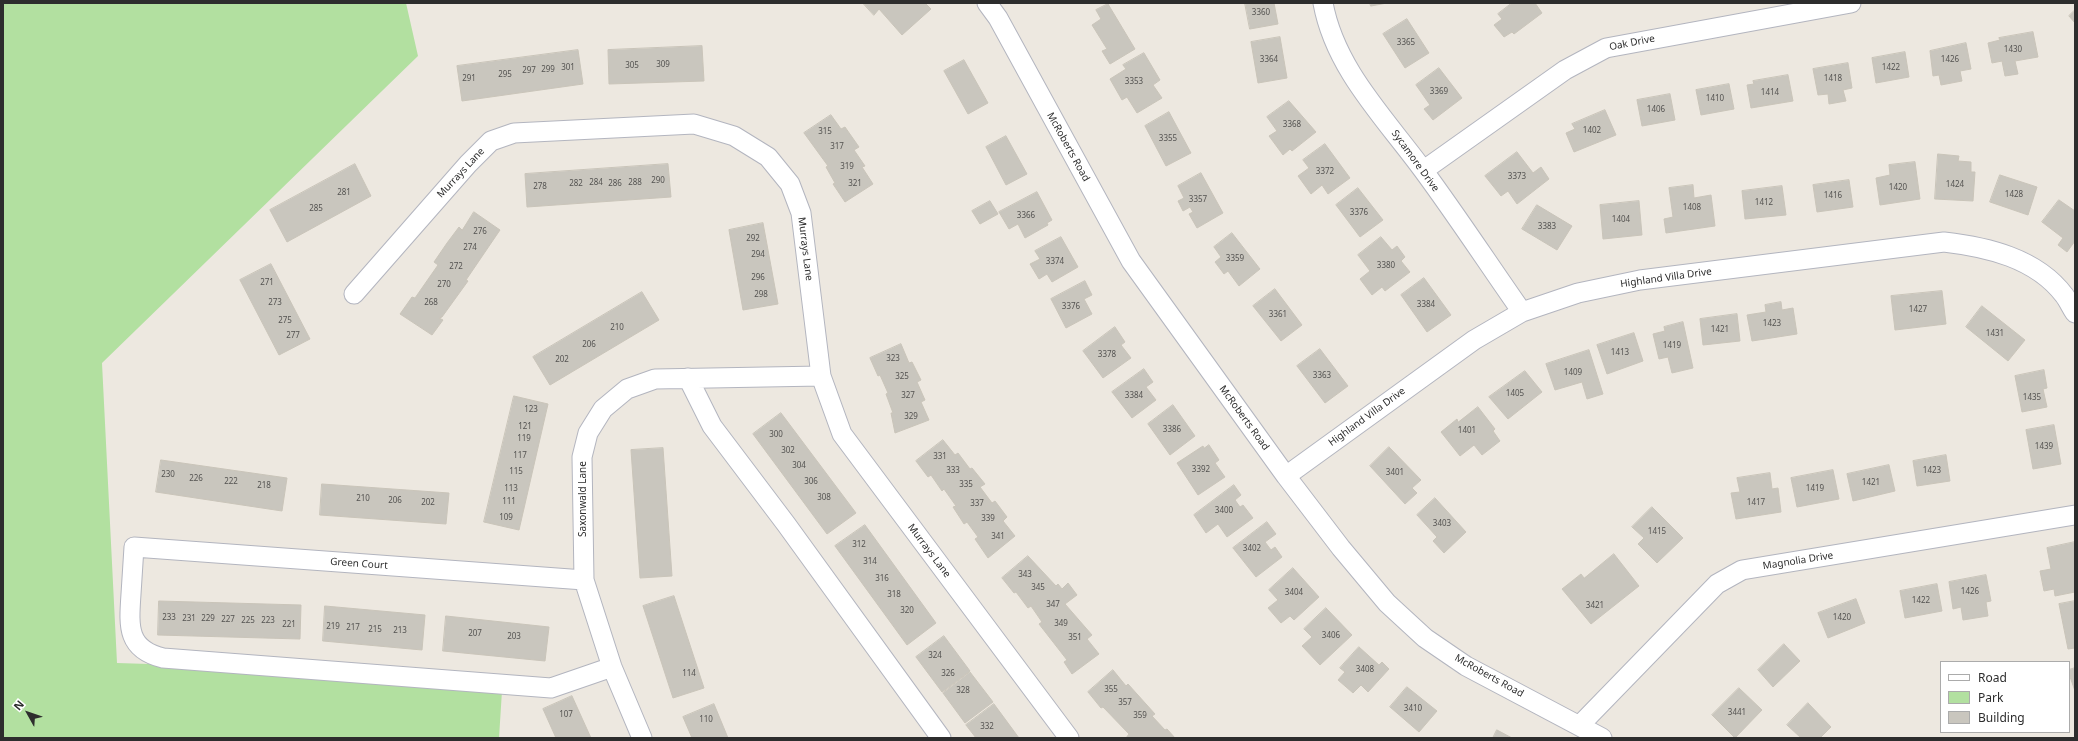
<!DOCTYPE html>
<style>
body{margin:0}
#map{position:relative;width:2078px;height:741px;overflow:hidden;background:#ede8e0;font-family:"Noto Sans",sans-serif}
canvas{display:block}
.frame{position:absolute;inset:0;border:4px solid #2d2d2d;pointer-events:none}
.legend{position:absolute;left:1940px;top:661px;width:130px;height:72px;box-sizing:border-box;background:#fff;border:1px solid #ababab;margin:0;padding:5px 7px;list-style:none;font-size:12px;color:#2d2d2d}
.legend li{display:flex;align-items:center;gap:8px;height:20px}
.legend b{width:20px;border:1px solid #ababab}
.north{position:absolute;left:8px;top:693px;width:40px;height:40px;-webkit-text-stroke:3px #fff;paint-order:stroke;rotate:310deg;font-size:11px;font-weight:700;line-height:16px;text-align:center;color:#2d2d2d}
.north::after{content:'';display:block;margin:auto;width:14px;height:18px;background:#2d2d2d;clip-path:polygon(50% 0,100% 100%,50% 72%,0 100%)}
</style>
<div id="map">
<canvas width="2078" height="741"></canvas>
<div class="frame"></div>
<ul class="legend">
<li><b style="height:5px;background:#fff"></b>Road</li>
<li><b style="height:11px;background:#b2e0a0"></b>Park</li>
<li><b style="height:11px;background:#c9c6be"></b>Building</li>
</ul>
<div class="north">N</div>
</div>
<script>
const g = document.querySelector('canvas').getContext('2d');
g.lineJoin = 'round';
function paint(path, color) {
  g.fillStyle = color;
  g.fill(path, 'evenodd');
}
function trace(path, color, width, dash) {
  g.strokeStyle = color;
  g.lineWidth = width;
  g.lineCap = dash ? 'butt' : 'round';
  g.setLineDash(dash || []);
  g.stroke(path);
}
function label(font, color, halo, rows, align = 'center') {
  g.font = font + ' "Noto Sans",sans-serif';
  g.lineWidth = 4;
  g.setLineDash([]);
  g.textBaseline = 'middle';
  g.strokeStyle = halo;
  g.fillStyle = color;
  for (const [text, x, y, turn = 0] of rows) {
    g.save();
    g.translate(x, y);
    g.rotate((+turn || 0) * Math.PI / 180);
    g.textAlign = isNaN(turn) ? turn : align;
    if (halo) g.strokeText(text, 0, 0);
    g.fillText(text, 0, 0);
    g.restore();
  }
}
paint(new Path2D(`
 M3 3H406L418 56 102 363 117 663 503 675 499 738H3Z`), '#b2e0a0');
const building = new Path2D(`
 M863 3H925L931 9 902 35 879 9 874 15Z
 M1245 3H1274L1278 24 1250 29Z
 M1370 3H1387L1371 6Z
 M1512 3H1535L1542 13 1514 34 1512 32 1504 37 1494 25 1502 19 1498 14Z
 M1108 4 1135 49 1110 64 1102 51 1107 49 1092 25 1101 19 1096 10Z
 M2075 10V23L2069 16Z
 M1407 19 1429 53 1405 68 1383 34Z
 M2033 32 2038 57 2015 61 2018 74 2005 76 2002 61 1992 63 1988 43 2000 40 1999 38Z
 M1280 37 1287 78 1258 83 1251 42Z
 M1966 43 1971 69 1960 71 1962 81 1941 85 1939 75 1933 76 1930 51Z
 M702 46 704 81 609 84 608 50Z
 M578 50 583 84 462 101 457 66Z
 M1905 52 1909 77 1876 83 1872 58Z
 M1144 53 1160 80 1153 85 1162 98 1137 113 1127 97 1122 100 1110 79 1126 69 1123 65Z
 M964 60 988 103 968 114 944 71Z
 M1848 63 1852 88 1843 90 1846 101 1829 104 1828 94 1818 95 1813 69Z
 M1439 68 1462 98 1433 120 1424 109 1430 105 1416 85Z
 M1788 75 1793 101 1751 108 1747 85 1754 84 1753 81Z
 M1729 84 1734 109 1701 115 1696 90Z
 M1670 94 1675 120 1642 126 1637 100Z
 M1289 101 1316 132 1292 151 1290 149 1283 155 1269 136 1277 131 1267 117Z
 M1605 110 1616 135 1574 152 1566 133 1575 129 1572 124Z
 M1169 112 1191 153 1166 166 1145 126Z
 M831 115 841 129 845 127 859 147 854 150 865 166 862 167 873 184 845 202 833 184 835 183 826 167 828 166 804 133Z
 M1006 136 1027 174 1006 185 986 147Z
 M1325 144 1350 178 1328 194 1322 185 1311 194 1298 176 1309 168 1303 160Z
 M1517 152 1533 173 1541 167 1549 179 1517 204 1508 191 1501 196 1485 176Z
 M1938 154 1959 156 1958 161 1971 162V172H1975L1973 201 1935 199Z
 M1915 162 1920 199 1880 205 1876 178 1890 175 1889 165Z
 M355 164 371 196 287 242 270 210Z
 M668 164 671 197 527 207 525 174Z
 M1201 173 1223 213 1197 228 1189 214 1193 212 1190 207 1183 211 1178 201 1184 198 1178 186Z
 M2000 175 2037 187 2028 215 1990 202Z
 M1849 180 1853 207 1817 212 1813 185Z
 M1693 185 1694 198 1711 195 1715 226 1666 233 1664 219 1673 217 1669 188Z
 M1782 186 1786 215 1745 219 1742 191Z
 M1358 188 1383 220 1360 237 1336 205Z
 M1037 192 1052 220 1047 223 1048 225 1025 238 1018 224 1009 229 999 212Z
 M2059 200 2075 211V241L2067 252 2058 245 2063 238 2042 222Z
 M990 201 998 214 980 224 972 211Z
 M1639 201 1642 235 1603 239 1600 205Z
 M1537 205 1572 226 1557 250 1522 229Z
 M474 212 500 230 466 280 468 281 442 317 439 318 443 320 432 335 400 314 412 297 415 298 438 265 434 262 447 243 459 227 462 230Z
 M763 223 778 304 743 310 729 230Z
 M1232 233 1260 269 1239 286 1228 271 1224 274 1215 262 1221 257 1214 247Z
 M1061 237 1078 267 1052 282 1047 274 1039 279 1030 264 1040 259 1035 251Z
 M1381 237 1392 250 1397 246 1405 257 1401 261 1410 272 1385 291 1382 287 1372 295 1360 279 1370 271 1358 255Z
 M271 264 310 339 279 355 240 280Z
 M1424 278 1451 315 1427 332 1401 295Z
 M1085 281 1092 295 1084 299 1092 314 1066 328 1051 299Z
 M1275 289 1302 325 1281 341 1253 306Z
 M1942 291 1946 324 1895 330 1891 296Z
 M642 292 659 320 550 385 533 357Z
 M1781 302 1782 310 1793 308 1797 334 1752 341 1747 315 1766 312 1765 305Z
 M1982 306 2025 340 2008 361 1966 327Z
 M1737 314 1740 341 1703 345 1700 319Z
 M1683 322 1693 368 1672 373 1668 357 1659 359 1653 334 1665 331 1664 327Z
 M1115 327 1125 342 1121 345 1131 358 1103 378 1083 351Z
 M1634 333 1643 361 1607 374 1597 345Z
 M901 344 909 363 912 362 921 380 917 382 925 400 921 402 929 420 895 433 891 413H893L886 394 888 393 880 375 878 376 870 358Z
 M1320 349 1348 386 1325 403 1297 366Z
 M1589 350 1603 394 1587 399 1582 382 1555 390 1546 364Z
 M1144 369 1153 382 1146 387 1156 400 1132 418 1112 392Z
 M2044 370 2047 388 2043 389 2047 407 2022 412 2015 376Z
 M1525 371 1542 392 1508 419 1489 397Z
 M514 396 548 404 519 530 484 522Z
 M1173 405 1195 436 1170 455 1148 424Z
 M1478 407 1495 429 1493 431 1500 441 1482 455 1474 445 1460 456 1441 432 1457 419 1458 422Z
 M781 413 856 513 827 534 753 434Z
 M2054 425 2061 464 2033 469 2026 430Z
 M943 440 955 455 958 453 970 469 972 468 985 484 980 487 992 503 995 501 1007 517 1003 521 1015 536 988 558 975 539 978 537 967 522 964 524 953 507 956 506 944 489 942 491 931 475 928 477 916 461Z
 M1209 445 1219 460 1215 463 1225 477 1198 495 1177 463 1203 446 1204 448Z
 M1389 447 1421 480 1412 488 1417 493 1405 504 1370 466Z
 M663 448 672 576 640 578 631 450Z
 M1946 455 1950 481 1917 486 1913 461Z
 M161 460 287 478 282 511 156 492Z
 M1889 465 1895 491 1853 501 1847 474Z
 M1833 470 1839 499 1797 507 1791 478Z
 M1770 473 1772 489 1778 488 1781 512 1736 519 1731 493 1740 492 1737 478Z
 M322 484 449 493 446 524 320 515Z
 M1234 485 1241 495 1235 500 1240 507 1243 505 1253 518 1227 537 1218 524 1206 533 1194 515Z
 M1435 498 1466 532 1444 553 1433 541 1437 537 1417 515Z
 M1652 507 1683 538 1657 563 1638 544 1644 538 1632 527Z
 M1267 522 1276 534 1265 542 1271 550 1275 547 1282 557 1256 577 1233 548Z
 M865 525 936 623 907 645 835 546Z
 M2075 542V592L2055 596 2054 589 2044 591 2040 571 2051 569 2047 548Z
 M1614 554 1639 586 1591 624 1562 589 1581 574 1584 578Z
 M1028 556 1056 586 1058 584 1062 589 1068 583 1077 595 1065 604 1092 635 1087 639 1099 654 1072 674 1064 662 1067 660 1039 624 1042 622 1031 606 1028 608 1016 592 1014 593 1002 578Z
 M1293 568 1319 597 1294 620 1290 616 1281 623 1268 608 1278 600 1269 590Z
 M1986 575 1991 601 1986 602 1988 616 1963 620 1961 607 1953 609 1949 582Z
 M1937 584 1942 611 1905 618 1900 591Z
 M674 596 704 688 673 698 643 606Z
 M1856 599 1865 623 1828 638 1818 613Z
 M159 601 301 605 300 639 158 635Z
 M2075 601V648L2068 649 2059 604Z
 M325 606 425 615 422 650 323 641Z
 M1326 608 1352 635 1320 665 1302 646 1312 637 1304 629Z
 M446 616 549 627 545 661 443 651Z
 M944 636 970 671 942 692 916 657Z
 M1784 644 1800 661 1773 687 1758 670Z
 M1359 647 1379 665 1382 662 1389 669 1368 692 1361 685 1353 693 1338 680 1345 672 1340 668Z
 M2075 668V691L2069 674V670Z
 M1113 670 1126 686 1128 684 1155 714 1152 716 1165 730 1167 729 1175 738H1126L1129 734 1103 707 1101 708 1088 692Z
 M970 672 993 702 965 723 943 693Z
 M1407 687 1437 711 1419 732 1390 707Z
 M1739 688 1762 710 1735 738 1712 715Z
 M572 696 591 738H556L543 709Z
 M1808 703 1831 727 1820 738H1801L1787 725Z
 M714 704 728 738H692L683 717Z
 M994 704 1019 738H976L966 725Z
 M1497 730 1512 738H1493Z`);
paint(building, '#c9c6be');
trace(building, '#c9c4b9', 1);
const street = new Path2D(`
 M987 3 998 18 1131 261 1286 476 1341 548 1387 603 1425 638 1466 666 1602 738
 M1323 3C1335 69 1385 118 1423 170 1457 216 1489 265 1522 312
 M1424 170 1565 70 1606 48 1851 3
 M354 294 468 164 491 141 514 133 694 124 734 136 768 157 790 184 801 213 821 376 842 434 1069 738
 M688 378 712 426 786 524 941 738
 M1286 476 1474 340 1522 312 1578 293 1640 280 1944 242C1987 247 2036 258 2064 295 2068 300 2071 307 2075 313
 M584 580 134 547C133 563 132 579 131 594 129 625 126 649 163 658L551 688 612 667
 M1580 725 1717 584 1742 570 2075 515
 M642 738 612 667 584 580 582 457 588 433 603 409 627 389 655 379 821 376`);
trace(street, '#b3b5bf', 21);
trace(street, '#fff', 19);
label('8px', '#545351', null, [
 ["3360",1261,13],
 ["3365",1406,43],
 ["1430",2013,50],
 ["3364",1269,60],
 ["1426",1950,60],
 ["309",663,65],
 ["305",632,66],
 ["301",568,68],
 ["1422",1891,68],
 ["299",548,70],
 ["297",529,71],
 ["295",505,75],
 ["291",469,79],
 ["1418",1833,79],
 ["3353",1134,82],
 ["3369",1439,92],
 ["1414",1770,93],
 ["1410",1715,99],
 ["1406",1656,110],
 ["3368",1292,125],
 ["1402",1592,131],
 ["315",825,132],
 ["3355",1168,139],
 ["317",837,147],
 ["319",847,167],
 ["3372",1325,172],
 ["3373",1517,177],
 ["290",658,181],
 ["284",596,183],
 ["288",635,183],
 ["282",576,184],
 ["286",615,184],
 ["321",855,184],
 ["1424",1955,185],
 ["278",540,187],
 ["1420",1898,188],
 ["281",344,193],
 ["1428",2014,195],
 ["1416",1833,196],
 ["3357",1198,200],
 ["1412",1764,203],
 ["1408",1692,208],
 ["285",316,209],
 ["3376",1359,213],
 ["3366",1026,216],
 ["1404",1621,220],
 ["3383",1547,227],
 ["276",480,232],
 ["292",753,239],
 ["274",470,248],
 ["294",758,255],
 ["3359",1235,259],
 ["3374",1055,262],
 ["3380",1386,266],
 ["272",456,267],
 ["296",758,278],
 ["271",267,283],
 ["270",444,285],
 ["298",761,295],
 ["273",275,303],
 ["268",431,303],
 ["3384",1426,305],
 ["3376",1071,307],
 ["1427",1918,310],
 ["3361",1278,315],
 ["275",285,321],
 ["1423",1772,324],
 ["210",617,328],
 ["1421",1720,330],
 ["1431",1995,334],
 ["277",293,336],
 ["206",589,345],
 ["1419",1672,346],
 ["1413",1620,353],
 ["3378",1107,355],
 ["323",893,359],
 ["202",562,360],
 ["1409",1573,373],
 ["3363",1322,376],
 ["325",902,377],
 ["1405",1515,394],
 ["327",908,396],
 ["3384",1134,396],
 ["1435",2032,398],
 ["123",531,410],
 ["329",911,417],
 ["121",525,427],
 ["3386",1172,430],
 ["1401",1467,431],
 ["300",776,435],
 ["119",524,439],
 ["1439",2044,447],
 ["302",788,451],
 ["117",520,456],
 ["331",940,457],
 ["304",799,466],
 ["3392",1201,470],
 ["333",953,471],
 ["1423",1932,471],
 ["115",516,472],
 ["3401",1395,473],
 ["230",168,475],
 ["226",196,479],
 ["222",231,482],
 ["306",811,482],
 ["1421",1871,483],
 ["335",966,485],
 ["218",264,486],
 ["113",511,489],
 ["1419",1815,489],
 ["308",824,498],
 ["210",363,499],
 ["206",395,501],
 ["111",509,502],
 ["202",428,503],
 ["1417",1756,503],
 ["337",977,504],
 ["3400",1224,511],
 ["109",506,518],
 ["339",988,519],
 ["3403",1442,524],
 ["1415",1657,532],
 ["341",998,537],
 ["312",859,545],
 ["3402",1252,549],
 ["314",870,562],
 ["343",1025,575],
 ["316",882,579],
 ["345",1038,588],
 ["1426",1970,592],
 ["3404",1294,593],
 ["318",894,595],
 ["1422",1921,601],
 ["347",1053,605],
 ["3421",1595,606],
 ["320",907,611],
 ["233",169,618],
 ["1420",1842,618],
 ["231",189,619],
 ["229",208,619],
 ["227",228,620],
 ["225",248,621],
 ["223",268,621],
 ["349",1061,624],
 ["221",289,625],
 ["219",333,627],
 ["217",353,628],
 ["215",375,630],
 ["213",400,631],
 ["207",475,634],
 ["3406",1331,636],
 ["203",514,637],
 ["351",1075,638],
 ["324",935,656],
 ["3408",1365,670],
 ["114",689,674],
 ["326",948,674],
 ["355",1111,690],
 ["328",963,691],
 ["357",1125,703],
 ["3410",1413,709],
 ["3441",1737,713],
 ["107",566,715],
 ["359",1140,716],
 ["110",706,720],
 ["332",987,727]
]);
label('10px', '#2d2d2d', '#fff', [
 ["Oak Drive",1632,43,-11],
 ["McRoberts Road",1068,147,61],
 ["Sycamore Drive",1415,161,54],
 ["Murrays Lane",461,173,-47],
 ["Murrays Lane",805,249,83],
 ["Highland Villa Drive",1666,278,-8],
 ["Highland Villa Drive",1367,417,-36],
 ["McRoberts Road",1244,418,54],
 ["Saxonwald Lane",583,499,-90],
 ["Murrays Lane",929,551,53],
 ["Magnolia Drive",1798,561,-9],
 ["Green Court",359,564,4],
 ["McRoberts Road",1489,676,29]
]);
</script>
